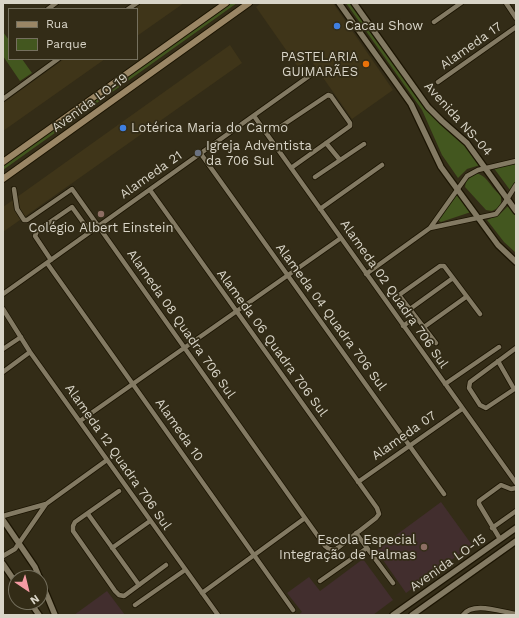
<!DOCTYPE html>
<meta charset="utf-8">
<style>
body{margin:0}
#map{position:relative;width:519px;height:618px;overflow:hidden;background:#332c17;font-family:"Work Sans",sans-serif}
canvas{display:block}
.frame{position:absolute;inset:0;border:4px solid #d9d5c8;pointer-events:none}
.legend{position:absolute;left:8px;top:8px;width:130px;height:52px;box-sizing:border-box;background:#332c17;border:1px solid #75705e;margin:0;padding:5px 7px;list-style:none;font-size:12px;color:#d9d5c8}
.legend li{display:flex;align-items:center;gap:8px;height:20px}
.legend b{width:20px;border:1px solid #75705e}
.north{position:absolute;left:8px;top:570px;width:40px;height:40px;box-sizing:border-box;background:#332c17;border:1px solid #75705e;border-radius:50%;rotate:145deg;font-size:11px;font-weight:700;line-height:16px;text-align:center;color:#d9d5c8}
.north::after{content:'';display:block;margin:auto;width:14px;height:18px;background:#f49aa3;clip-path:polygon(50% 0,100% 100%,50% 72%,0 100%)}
</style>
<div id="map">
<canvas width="519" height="618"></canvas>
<div class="frame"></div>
<ul class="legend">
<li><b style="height:5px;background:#9a8665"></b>Rua</li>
<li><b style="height:11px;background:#43571f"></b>Parque</li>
</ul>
<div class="north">N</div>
</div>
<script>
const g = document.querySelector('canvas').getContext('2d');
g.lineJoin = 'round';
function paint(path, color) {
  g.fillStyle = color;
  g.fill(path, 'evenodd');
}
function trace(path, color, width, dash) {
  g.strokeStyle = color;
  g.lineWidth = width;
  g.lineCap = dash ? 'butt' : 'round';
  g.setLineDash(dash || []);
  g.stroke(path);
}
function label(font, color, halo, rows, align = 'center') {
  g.font = font + ' "Work Sans",sans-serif';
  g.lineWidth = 3.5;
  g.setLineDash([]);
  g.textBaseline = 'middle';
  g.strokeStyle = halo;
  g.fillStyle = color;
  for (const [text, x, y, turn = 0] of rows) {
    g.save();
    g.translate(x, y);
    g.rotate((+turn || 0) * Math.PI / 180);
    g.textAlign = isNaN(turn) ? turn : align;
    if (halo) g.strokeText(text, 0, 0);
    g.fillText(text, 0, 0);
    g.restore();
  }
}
paint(new Path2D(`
 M141 3H184L137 36V9H133Z
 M261 3H333L393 90 352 119 310 59 298 67 256 7Z
 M230 45 242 63 3 232V207Z
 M64 59H105L3 131V103Z`), '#3f3519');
paint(new Path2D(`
 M441 502 472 545 406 593 376 550Z
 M363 559 393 600 373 615H298L302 612 287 593 309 577 320 591Z
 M107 591 125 615H74Z`), '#422e2e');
paint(new Path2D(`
 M230 3H237L3 170V164Z
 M346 3H352L417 94 463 142 480 165 467 169 458 178 442 155 422 110Z
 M3 32 9 40V59H22L32 73 20 81 3 56Z
 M516 161V182L510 190 493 167Z
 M475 173C488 175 490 188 501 195V203L498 208 492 211 486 210 465 187 466 181Z
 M458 193 471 212 441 222 439 221V219Z
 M509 205 516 215V253L504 242 487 220 499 215Z`), '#43571f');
const minor = new Path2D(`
 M506 3 516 18
 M48 9 56 3
 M128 9 137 3
 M434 22 461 3
 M438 82 516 27
 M3 99 58 59
 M254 116 516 483
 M280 127 328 95 331 96 350 123V126L291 168
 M326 143 340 160
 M201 154 444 494
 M315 177 364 144
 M14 189 17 209 24 220H27L72 189 305 518 325 546 329 549 335 550 376 518 379 514 377 508 150 190
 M320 209 382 165
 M430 228 496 214 504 204 516 185
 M51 260 35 236 37 231 72 207 90 232
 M47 263 293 610
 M366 274 430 228 467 176 478 170 516 161
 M3 294 312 74
 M3 309 30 352 218 615
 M410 309 453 278
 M403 326 416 317
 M424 327 466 297
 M436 343 399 295 440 266H444L480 314
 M516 348 470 382 469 388 480 405 486 408 516 388
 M3 349 21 337
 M498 361 514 389
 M3 372 30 352
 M445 384 499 347
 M80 421 341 238
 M358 482 462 409
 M119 491 75 522 73 526V531L115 591 119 595 124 596 166 565
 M88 514 139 585
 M3 516 46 504
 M492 528 516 511
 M356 533 393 583
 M500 539 479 504V501L501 485 511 489 516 488
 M112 548 150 521
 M3 556 15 549 46 504 107 460
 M320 581 367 548
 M202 593 305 518
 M135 605 185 570
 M463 615C473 601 501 612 516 614`);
const tertiary = new Path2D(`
 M339 3 411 104 441 167 498 245 516 262
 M354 3 428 107 442 121 467 143 516 211
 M3 520 35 567 55 615
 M3 564 16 583
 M30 602 39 615
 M393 615 516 528
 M412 615 516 541`);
const secondary = new Path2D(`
 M3 162 226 3
 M3 179 249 3`);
trace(minor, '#1b1402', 6);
trace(tertiary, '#1b1402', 8);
trace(secondary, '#1b1402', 8);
trace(minor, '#837a63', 4.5);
trace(tertiary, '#837a63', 5.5);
trace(secondary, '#9a8665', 6);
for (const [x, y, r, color] of [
 [337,26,4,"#3f7fe0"],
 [366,64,4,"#e8710a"],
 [123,128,4,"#3f7fe0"],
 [198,153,4,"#6b7280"],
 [101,214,4,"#8d6e63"],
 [424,547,4,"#8d6e63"]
]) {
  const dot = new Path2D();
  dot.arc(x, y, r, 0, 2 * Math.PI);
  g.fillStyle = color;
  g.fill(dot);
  trace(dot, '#332c17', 1.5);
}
label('13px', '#d9d5c8', '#332c17', [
 ["Cacau Show",345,26],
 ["PASTELARIA",358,57,"right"],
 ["GUIMARÃES",358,72,"right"],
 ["Lotérica Maria do Carmo",131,128],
 ["Igreja Adventista",206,146],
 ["da 706 Sul",206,161],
 ["Colégio Albert Einstein",101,228,"center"],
 ["Escola Especial",416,540,"right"],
 ["Integração de Palmas",416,555,"right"]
], 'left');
label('13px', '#d9d5c8', '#332c17', [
 ["Alameda 17",471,46,-35],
 ["Avenida LO-19",90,103,-36],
 ["Avenida NS-04",458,119,48],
 ["Alameda 21",151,175,-35],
 ["Alameda 02 Quadra 706 Sul",394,294,55],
 ["Alameda 04 Quadra 706 Sul",331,317,54],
 ["Alameda 08 Quadra 706 Sul",181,324,55],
 ["Alameda 06 Quadra 706 Sul",272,343,54],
 ["Alameda 10",179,430,55],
 ["Alameda 07",404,436,-35],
 ["Alameda 12 Quadra 706 Sul",118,457,55],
 ["Avenida LO-15",448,563,-35]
]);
</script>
